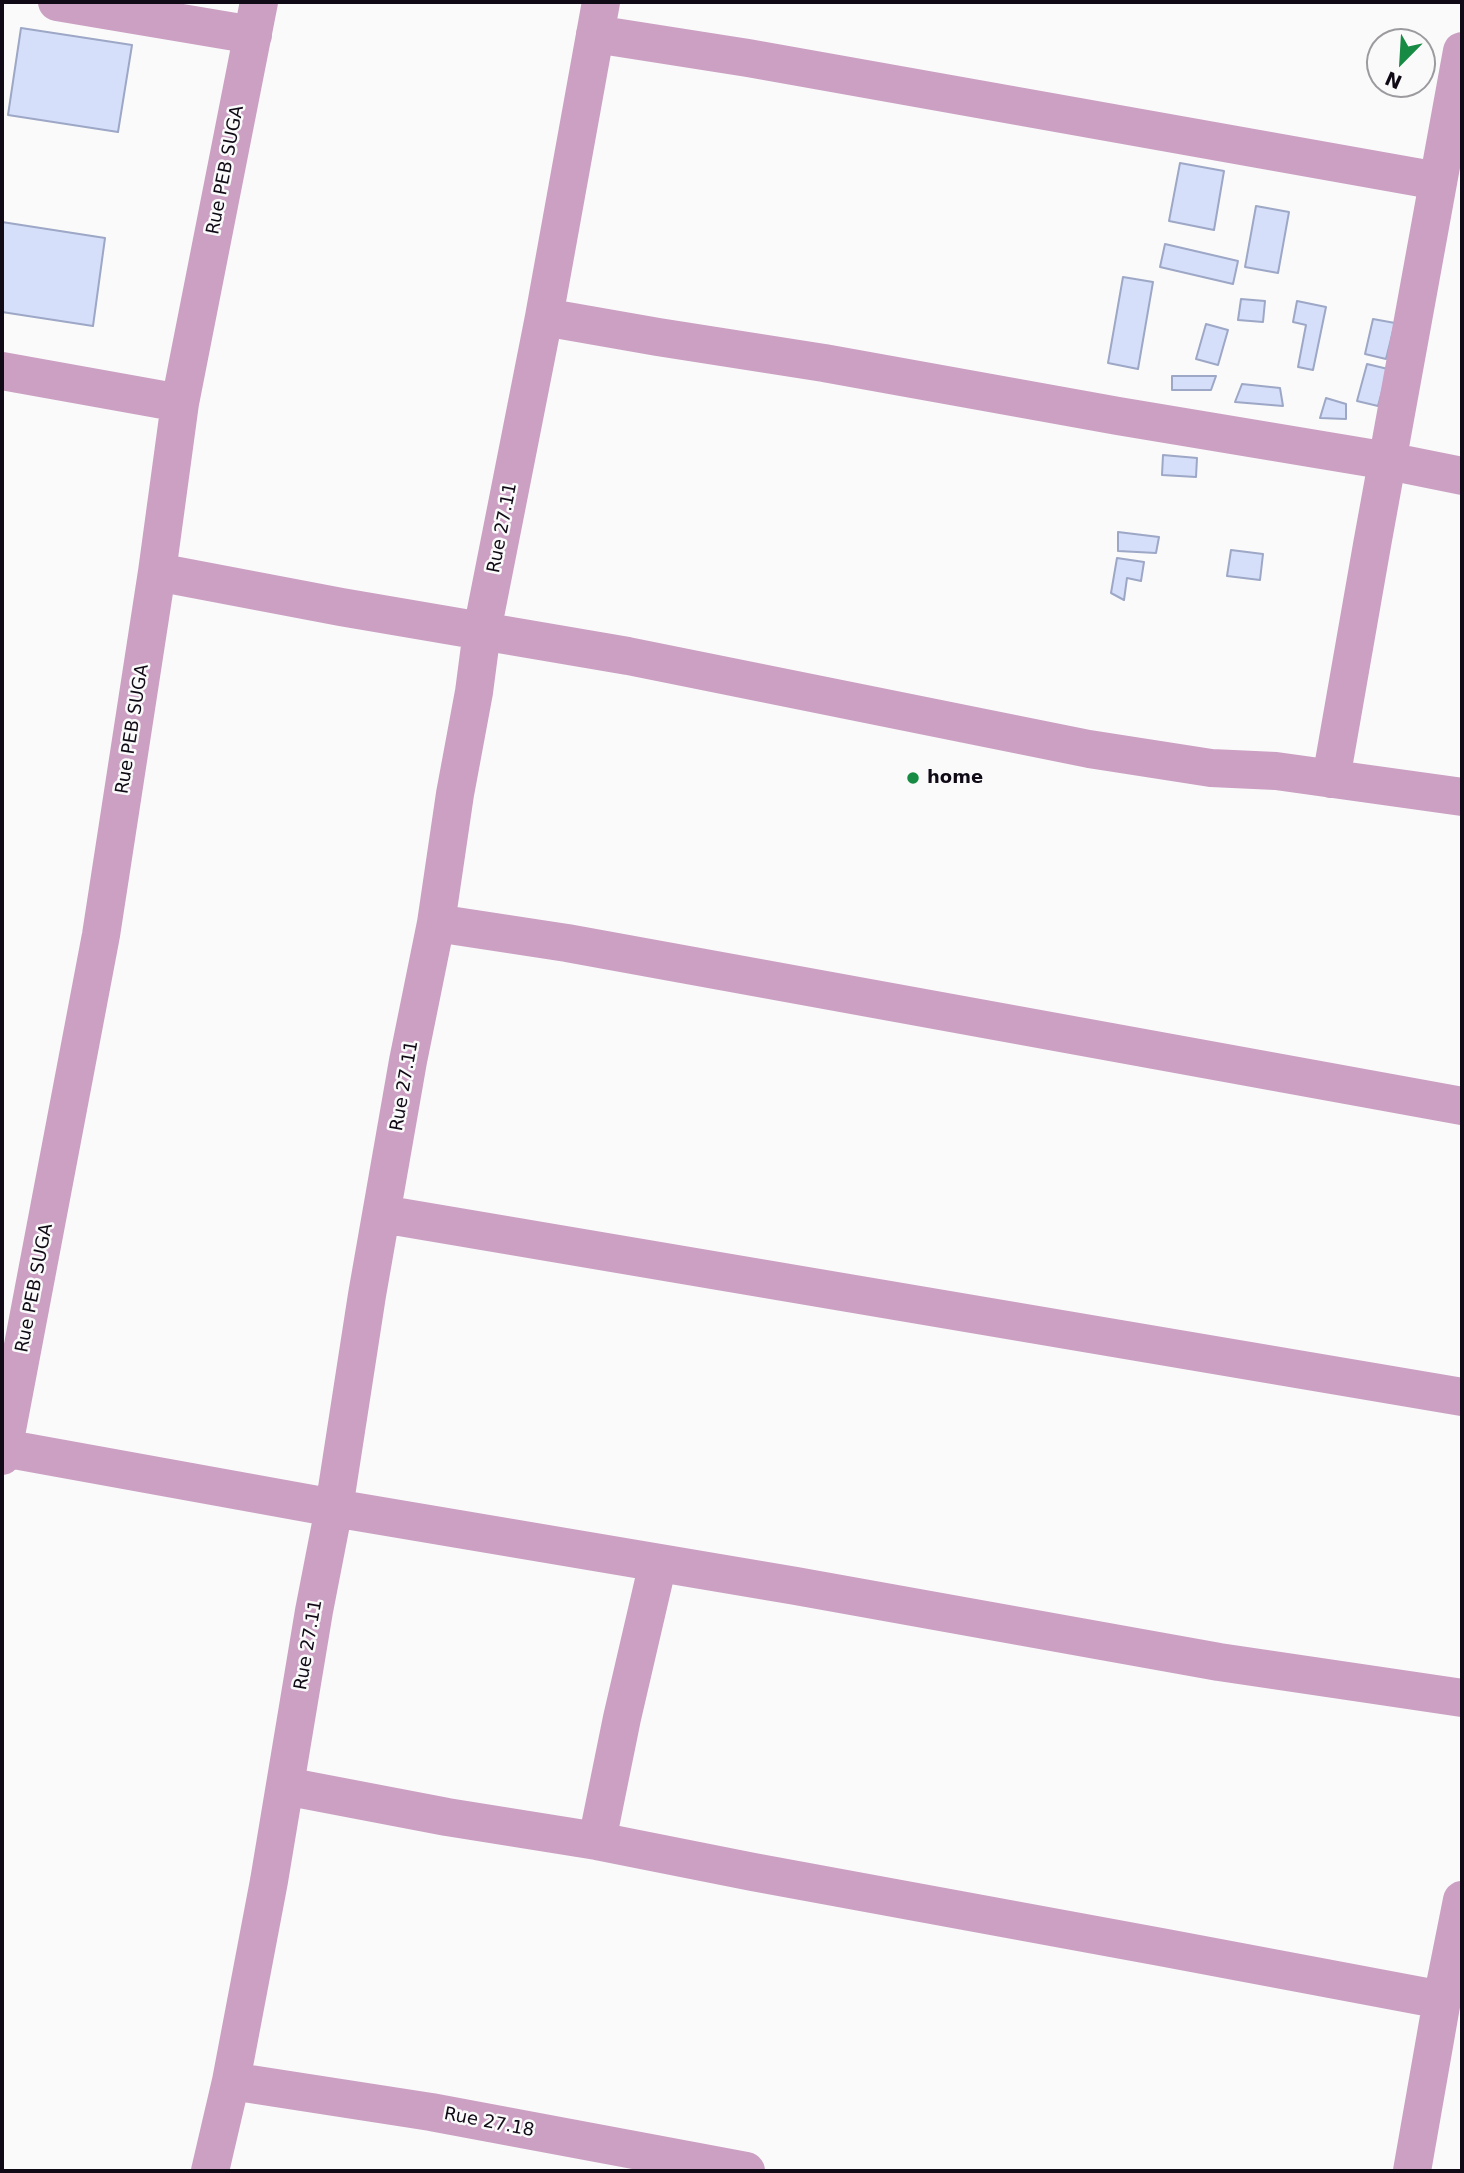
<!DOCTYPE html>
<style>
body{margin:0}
#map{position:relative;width:1464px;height:2173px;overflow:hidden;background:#fafafa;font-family:"DejaVu Sans",sans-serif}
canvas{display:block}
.frame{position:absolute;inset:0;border:4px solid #0f0a15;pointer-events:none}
.north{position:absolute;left:1366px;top:28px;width:70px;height:70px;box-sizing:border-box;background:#fafafa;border:2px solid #9c9a9e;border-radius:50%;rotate:204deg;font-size:19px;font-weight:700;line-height:28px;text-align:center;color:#0f0a15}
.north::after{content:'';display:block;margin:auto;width:24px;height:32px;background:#178a43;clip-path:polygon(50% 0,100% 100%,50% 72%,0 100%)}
</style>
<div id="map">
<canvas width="1464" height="2173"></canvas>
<div class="frame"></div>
<div class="north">N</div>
</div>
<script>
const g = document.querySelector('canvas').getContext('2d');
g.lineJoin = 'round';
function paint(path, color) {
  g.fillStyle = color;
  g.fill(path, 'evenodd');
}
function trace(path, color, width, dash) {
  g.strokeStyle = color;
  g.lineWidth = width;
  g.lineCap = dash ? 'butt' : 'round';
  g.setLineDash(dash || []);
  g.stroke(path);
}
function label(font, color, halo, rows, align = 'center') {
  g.font = font + ' "DejaVu Sans",sans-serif';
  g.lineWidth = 5;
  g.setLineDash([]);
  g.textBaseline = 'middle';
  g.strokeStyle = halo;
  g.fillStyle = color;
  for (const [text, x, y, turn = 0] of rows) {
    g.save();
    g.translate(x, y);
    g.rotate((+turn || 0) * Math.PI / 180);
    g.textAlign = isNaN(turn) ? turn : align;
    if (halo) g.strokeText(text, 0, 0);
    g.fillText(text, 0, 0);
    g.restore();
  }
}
const building = new Path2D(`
 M21 28 132 45 118 132 8 115Z
 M1180 163 1224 171 1214 230 1169 221Z
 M1256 206 1289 212 1278 273 1245 267Z
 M2 222 105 238 93 326 2 312Z
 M1165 244 1238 261 1233 284 1160 267Z
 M1123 277 1153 282 1138 369 1108 363Z
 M1241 299 1265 301 1263 322 1238 320Z
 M1297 301 1326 307 1313 370 1298 367 1306 325 1293 322Z
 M1373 319 1395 323 1386 359 1365 354Z
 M1206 324 1228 330 1218 365 1196 359Z
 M1367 364 1388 369 1378 406 1357 401Z
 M1172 376H1216L1211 390H1172Z
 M1242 384 1280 388 1283 406 1235 402Z
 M1326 398 1346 404V419L1320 418Z
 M1163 455 1197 458 1196 477 1162 475Z
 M1118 532 1159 537 1156 553 1118 551Z
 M1231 550 1263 554 1260 580 1227 576Z
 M1117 558 1144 562 1141 581 1127 578 1124 600 1111 593Z`);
paint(building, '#d6dffa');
trace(building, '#9da7c6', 2);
trace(new Path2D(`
 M57 2 253 35
 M595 34 748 58 1438 181
 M544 317 658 337 824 363 1118 416 1388 461 1462 476
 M2 371 180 403
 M157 572 341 607 628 656 1089 749 1211 768 1276 771 1462 797
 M1331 779 1372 545 1462 51
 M436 923 567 943 1462 1106
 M382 1214 1462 1397
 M3 1448 334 1508 796 1586 1219 1662 1462 1698
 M2 1456 101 935 157 572 180 403 259 2
 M285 1786 447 1817 597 1841 753 1872 1166 1948 1442 2000
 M597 1841 622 1718 658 1563
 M231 2081 431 2112 746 2171
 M210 2171 231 2081 269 1881 314 1611 334 1508 367 1295 408 1061 436 923 455 794 474 692 482 631 544 317 601 2
 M1412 2171 1442 2000 1462 1900`), '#cba0c3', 38);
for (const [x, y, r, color] of [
 [913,778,7,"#178a43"]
]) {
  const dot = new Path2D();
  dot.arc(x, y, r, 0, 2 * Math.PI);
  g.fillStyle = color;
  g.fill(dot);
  trace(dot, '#fafafa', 2.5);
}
label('18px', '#0f0a15', '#fafafa', [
 ["Rue PEB SUGA",226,170,-79],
 ["Rue 27.11",503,528,-79],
 ["Rue PEB SUGA",133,729,-81],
 ["Rue 27.11",405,1086,-80],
 ["Rue PEB SUGA",35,1288,-79],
 ["Rue 27.11",309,1645,-80],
 ["Rue 27.18",489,2123,11]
]);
label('bold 18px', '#0f0a15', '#fafafa', [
 ["home",927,778]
], 'left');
</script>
